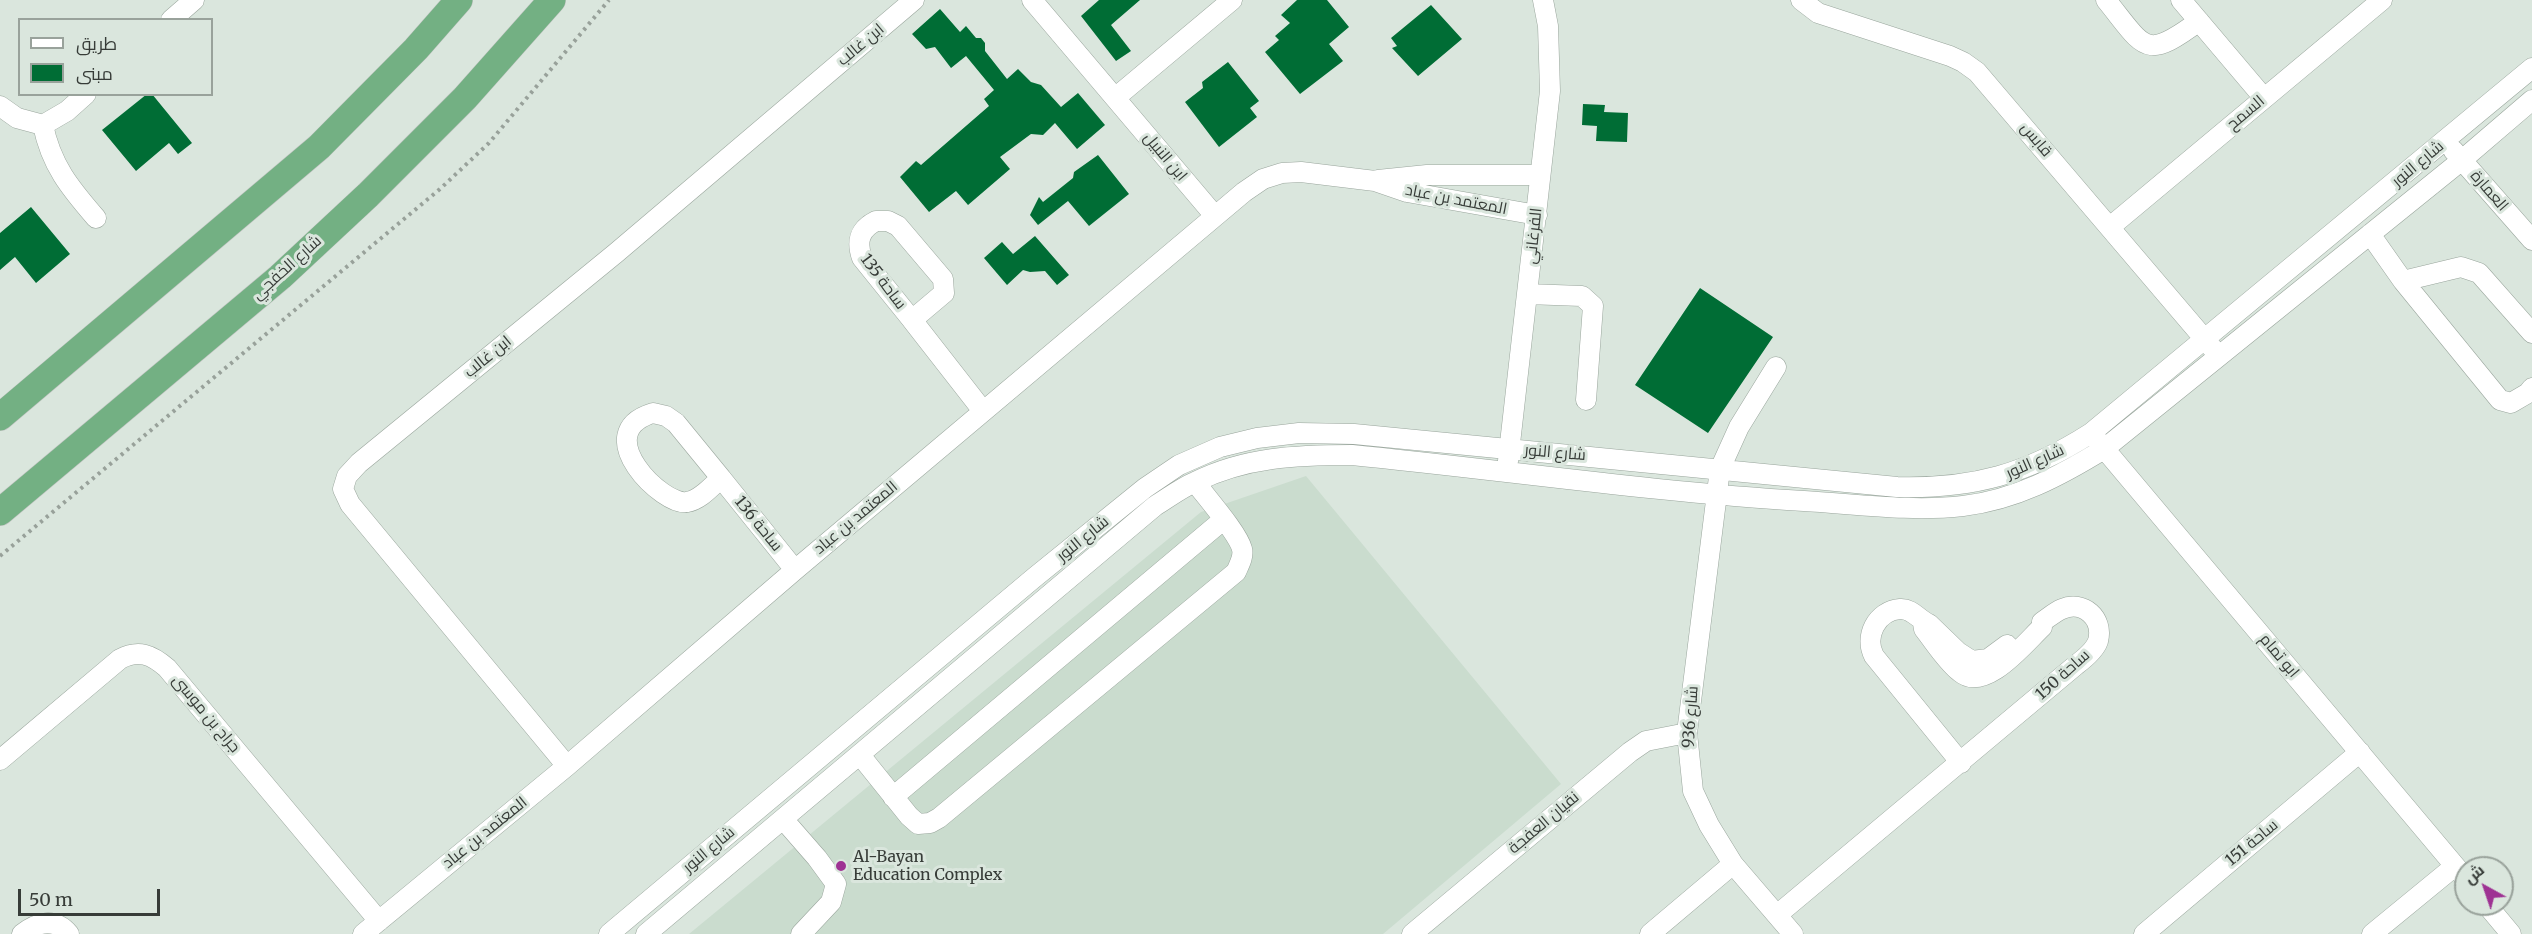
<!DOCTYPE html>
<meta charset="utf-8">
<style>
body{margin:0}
#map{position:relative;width:2532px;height:934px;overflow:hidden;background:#dae6dd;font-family:Merriweather,Cairo,serif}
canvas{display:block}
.legend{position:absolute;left:18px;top:18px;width:195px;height:78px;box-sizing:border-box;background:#dae6dd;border:2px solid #99a29b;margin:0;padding:8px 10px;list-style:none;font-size:18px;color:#373c38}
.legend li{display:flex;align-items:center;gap:12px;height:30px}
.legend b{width:30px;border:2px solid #99a29b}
.north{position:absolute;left:2454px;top:856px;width:60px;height:60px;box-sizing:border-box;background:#dae6dd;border:2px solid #99a29b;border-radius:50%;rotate:320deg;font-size:16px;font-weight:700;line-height:24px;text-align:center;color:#373c38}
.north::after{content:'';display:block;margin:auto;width:21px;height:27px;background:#9e3293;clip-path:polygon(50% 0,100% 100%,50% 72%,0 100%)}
.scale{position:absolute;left:18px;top:889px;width:142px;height:27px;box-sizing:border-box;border:3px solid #373c38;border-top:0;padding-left:8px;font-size:18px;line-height:21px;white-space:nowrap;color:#373c38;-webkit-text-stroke:4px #dae6dd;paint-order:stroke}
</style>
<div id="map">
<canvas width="2532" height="934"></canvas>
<ul class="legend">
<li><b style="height:8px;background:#fff"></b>طريق</li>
<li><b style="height:16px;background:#006d35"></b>مبنى</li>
</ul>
<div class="north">ش</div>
<div class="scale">50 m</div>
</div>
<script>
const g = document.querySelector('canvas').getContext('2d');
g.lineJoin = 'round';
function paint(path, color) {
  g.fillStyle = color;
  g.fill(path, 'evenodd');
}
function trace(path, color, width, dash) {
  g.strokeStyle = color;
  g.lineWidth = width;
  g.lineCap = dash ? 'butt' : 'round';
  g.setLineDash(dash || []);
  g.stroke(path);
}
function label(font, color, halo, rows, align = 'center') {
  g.font = font + ' Merriweather,Cairo,serif';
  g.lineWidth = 6;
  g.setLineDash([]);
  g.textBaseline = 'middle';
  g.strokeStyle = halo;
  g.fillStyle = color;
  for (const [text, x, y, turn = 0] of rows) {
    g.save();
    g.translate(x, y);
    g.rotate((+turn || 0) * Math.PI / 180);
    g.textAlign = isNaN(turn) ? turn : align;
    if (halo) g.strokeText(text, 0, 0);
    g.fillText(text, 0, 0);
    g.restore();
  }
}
paint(new Path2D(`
 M1306 476 1561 784 1383 934H689L1201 512Z`), '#cadcce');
paint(new Path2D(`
 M1099 0H1140L1111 25 1131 51 1116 61 1081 16Z
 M1297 0H1327L1349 27 1329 44 1343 61 1300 94 1265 52 1279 40 1275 36 1290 23 1281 15Z
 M1431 5 1462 39 1418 76 1392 48 1397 46 1391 38Z
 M940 9 960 32 966 26 976 38H981L985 43V51L1007 79 1018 69 1031 82 1041 85 1061 107 1078 93 1105 125 1077 149 1055 123 1043 135 1031 134 1000 157 1010 169 968 205 956 191 929 212 900 177 916 161 921 165 989 106 984 99 994 90 966 56 951 68 935 47 926 49 912 34Z
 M1228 62 1259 101 1250 108 1257 117 1219 147 1185 102 1203 88 1202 82Z
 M147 94H152L192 143 178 154 169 143 136 171 102 130Z
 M1583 104 1605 105 1604 112 1628 113 1627 142 1596 141 1597 126 1582 125Z
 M1098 155 1129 194 1089 226 1068 201 1038 225 1030 215 1039 197 1043 202 1073 178 1074 172Z
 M31 207 70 254 36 283 15 257 0 270V233Z
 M1035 236 1069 275 1057 285 1045 271 1030 272 1023 270 1007 285 984 258 1002 242 1013 254Z
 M1700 288 1773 337 1708 433 1635 385Z`), '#006d35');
const minor = new Path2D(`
 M1032 0 1215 216
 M1801 0 1818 13 1950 56 1963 62 1977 72 2213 349
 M2106 0C2145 48 2144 62 2199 21
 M2181 0 2264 98
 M171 20 194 0
 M1115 98 1232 0
 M0 106 17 118 43 125 67 111 86 94
 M43 125C51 165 70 188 96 218
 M2453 150 2532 240
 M1378 180 1427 175H1540
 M876 221H888L898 226 943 279 944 293 912 320 862 258C856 241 860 229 876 221Z
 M2110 227 2382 0
 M2370 234 2403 281 2500 400 2511 403 2528 393 2532 388
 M2403 281 2461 267 2479 273 2532 333
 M1527 294 1582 296 1593 306 1586 400
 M912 320 983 411
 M1776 367 1739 427 1720 469 1687 733 1693 791 1709 825 1733 864 1793 934
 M653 413 666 416 676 423 721 478C711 487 700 500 687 502 664 507 587 433 653 413Z
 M2097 440 2466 879
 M1508 461 1550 91 1548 26 1543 0
 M721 478 795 570
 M860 755 909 816 918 824 930 823 939 818 1236 572C1239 565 1244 557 1242 549 1238 533 1206 497 1195 482
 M0 760 120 659C139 649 152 655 167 668L379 921
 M1961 763 1874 656C1864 637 1876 611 1900 609 1912 608 1919 620 1929 624L1958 652 1972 661 1988 659 2007 645
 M567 766 350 504 343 489 347 476 359 463 616 253 914 0
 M893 797 1223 520
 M783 819 817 858 836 884 831 902 801 934
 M2486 904 2511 934
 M1777 915 2076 665C2084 659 2095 650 2098 641 2104 618 2083 600 2062 609 2055 612 2048 618 2042 622V627C2024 644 1985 693 1960 672 1946 661 1935 643 1924 629L1923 623
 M22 934C37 922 55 917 69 934
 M363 934 567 766 795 570 1244 192 1263 179 1282 173 1301 172 1375 181 1407 192 1537 215
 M609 934 1035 577 1145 488 1179 465 1220 447 1257 438 1299 433 1354 434 1897 487C1973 489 2027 474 2091 433L2532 68
 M646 934 1155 506C1168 498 1181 488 1195 482 1245 457 1297 455 1352 455 1503 470 1653 492 1804 501 1856 504 1911 512 1963 506 2015 500 2060 476 2104 449L2462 160 2532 100
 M1412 934 1630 752 1646 741 1687 733
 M1650 934 1733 864
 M2144 934 2360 752
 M2372 934 2455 866`);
const highway = new Path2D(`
 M0 417 319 147 416 49 459 0
 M0 512 280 277 368 195 465 98 552 0`);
trace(minor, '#99a59c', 21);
trace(highway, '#c3c4c3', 28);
trace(new Path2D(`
 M0 556 440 189 489 143 609 0`), '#98a19a', 4, [3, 4.5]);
trace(minor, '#fff', 20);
trace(highway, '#73b083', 27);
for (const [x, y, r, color] of [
 [841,866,6,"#9e3293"]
]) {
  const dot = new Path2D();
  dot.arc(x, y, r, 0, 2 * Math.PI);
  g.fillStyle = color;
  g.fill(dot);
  trace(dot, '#dae6dd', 2);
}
label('16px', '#373c38', '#dae6dd', [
 ["ابن غالب",861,45,-40],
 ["السمح",2246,113,-40],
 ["قابس",2036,140,50],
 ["ابن النبيل",1165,157,50],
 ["شارع النور",2418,164,-40],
 ["العمارة",2489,191,49],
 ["المعتمد بن عباد",1456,200,11],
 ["الفرغاني",1534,236,-84],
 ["شارع الخفجي",287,268,-42],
 ["ساحة 135",883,282,53],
 ["ابن غالب",488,357,-39],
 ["شارع النور",1555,453,5],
 ["شارع النور",2035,462,-24],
 ["المعتمد بن عباد",856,518,-40],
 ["ساحة 136",758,524,51],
 ["شارع النور",1083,539,-39],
 ["ابو تمام",2279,656,50],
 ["ساحة 150",2063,675,-42],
 ["جراح بن موسى",206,714,50],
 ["شارع 936",1691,717,-86],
 ["نقيان العفجة",1544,823,-40],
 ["المعتمد بن عباد",485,833,-39],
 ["ساحة 151",2252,843,-40],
 ["شارع النور",709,850,-40]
]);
label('16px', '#373c38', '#dae6dd', [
 ["Al-Bayan",853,857],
 ["Education Complex",853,875]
], 'left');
</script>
